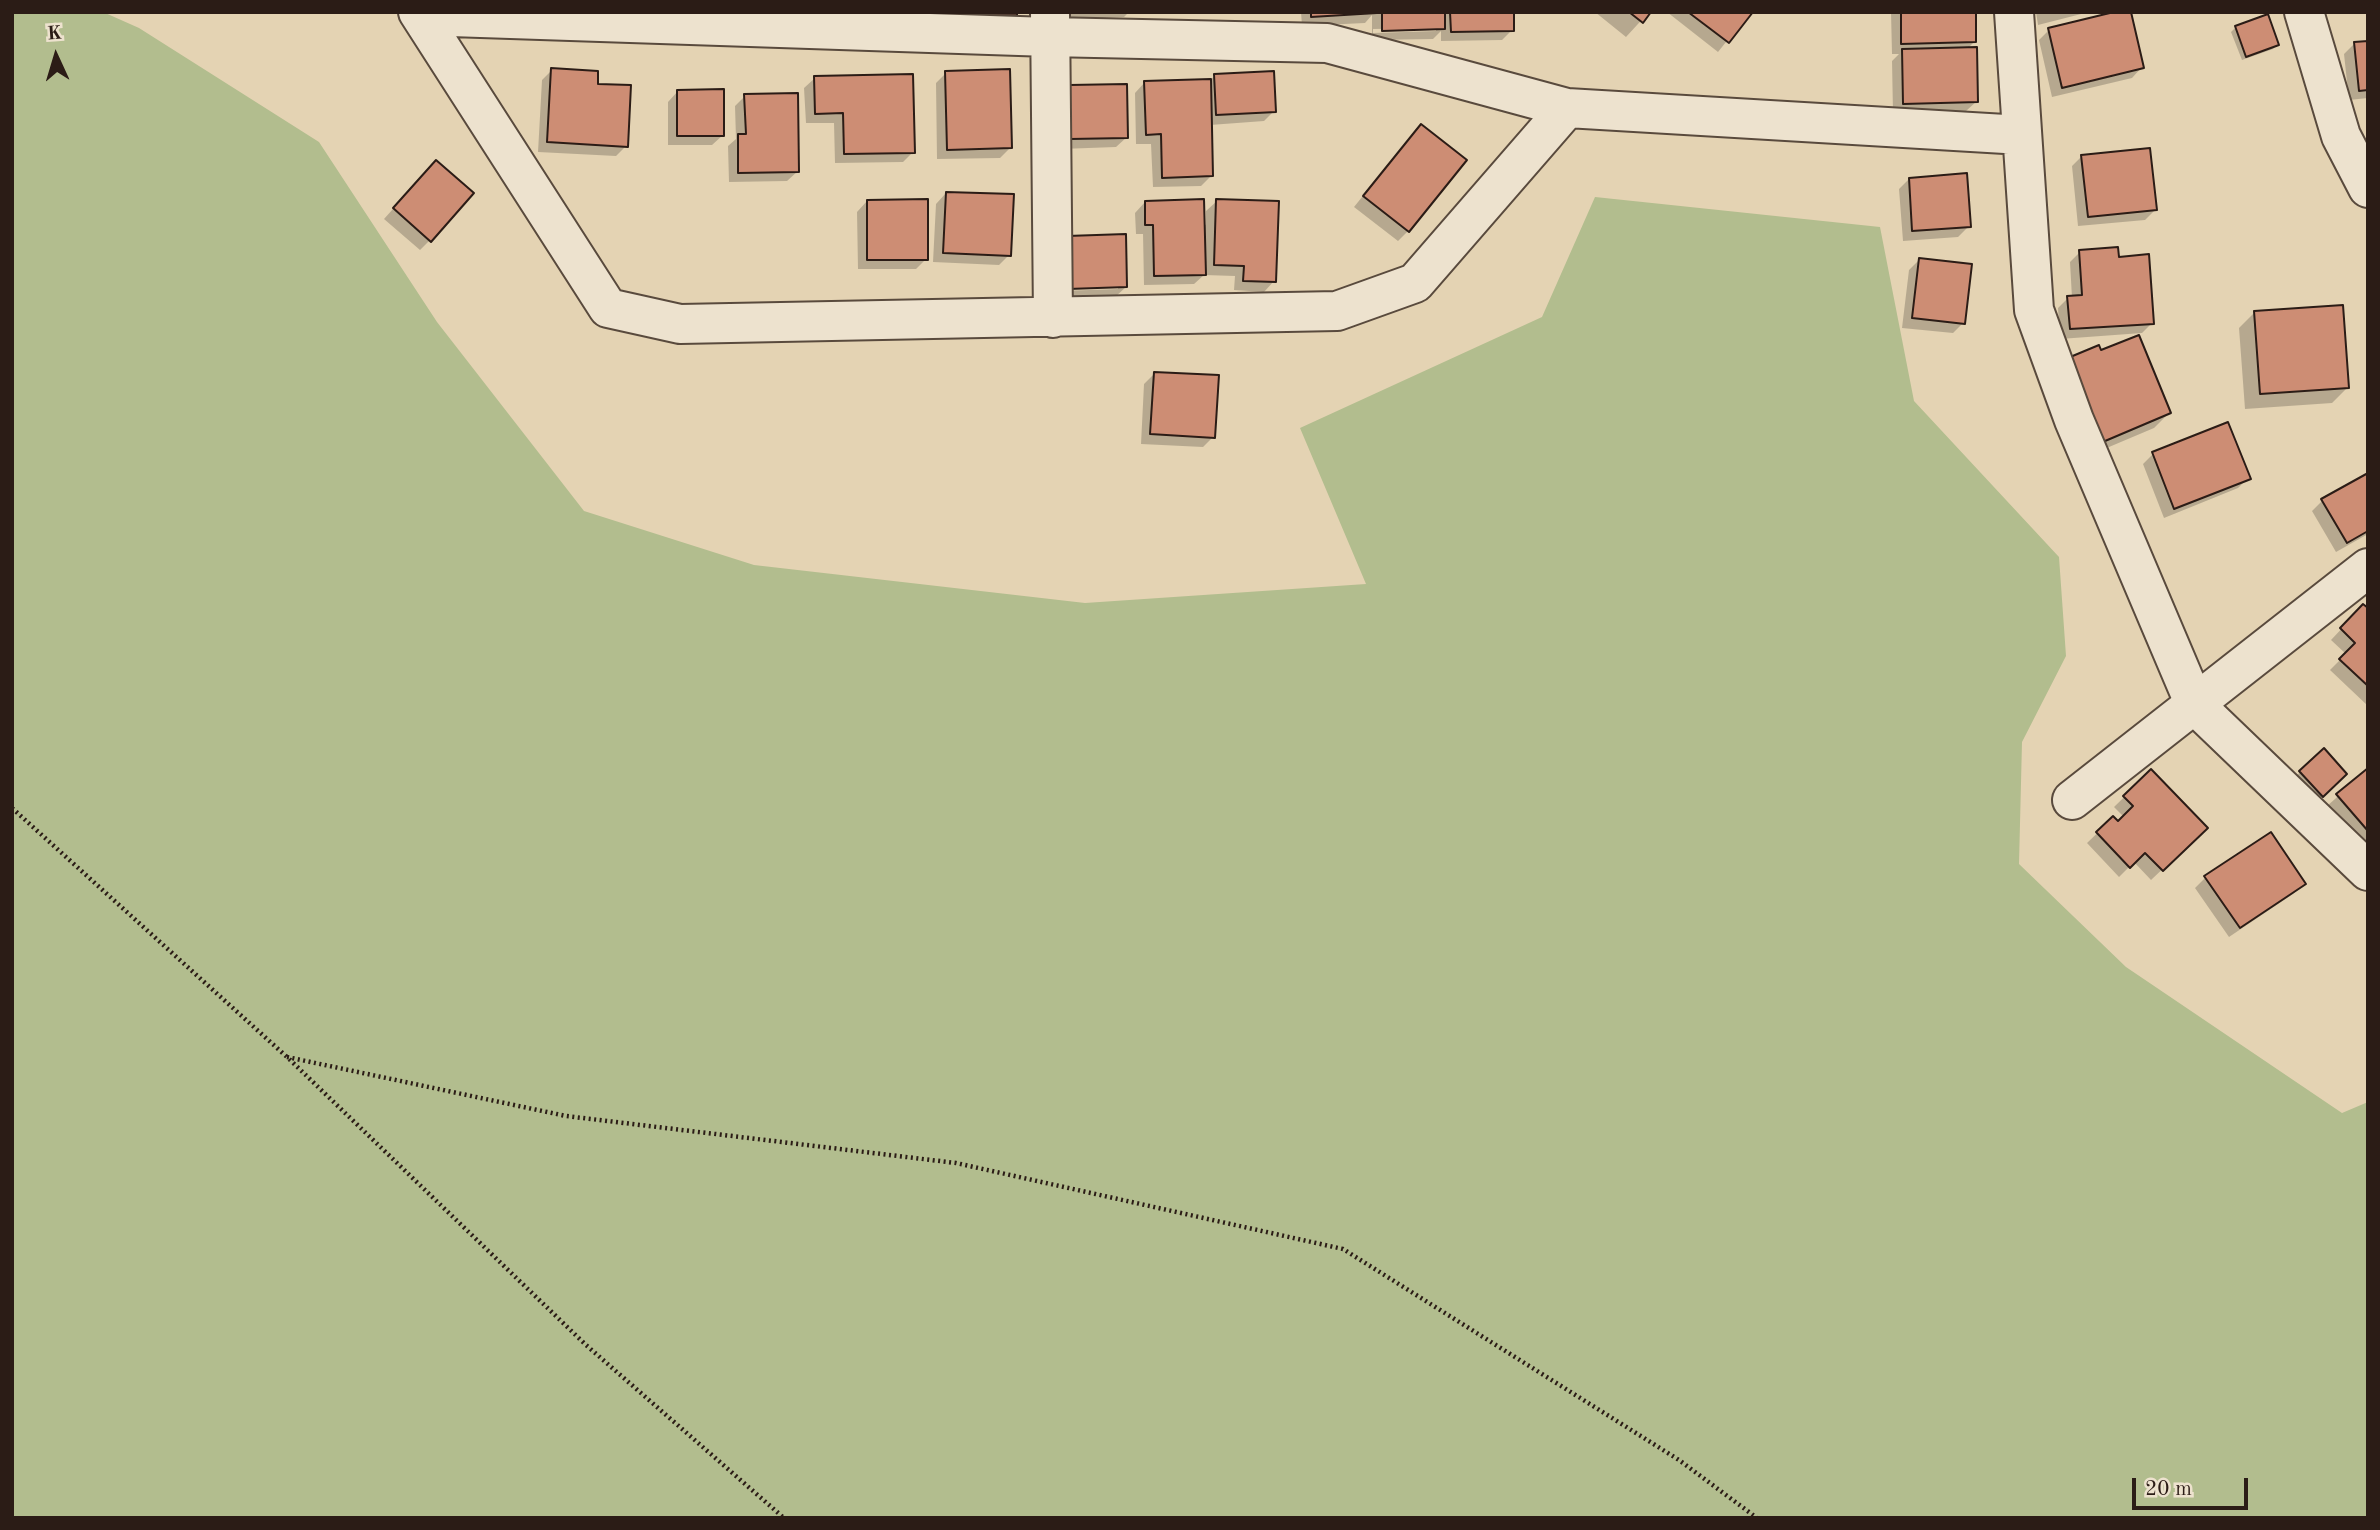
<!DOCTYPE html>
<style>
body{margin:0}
#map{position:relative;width:2380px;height:1530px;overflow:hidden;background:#e4d3b3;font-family:"Old Standard TT",serif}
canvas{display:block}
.frame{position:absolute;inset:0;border:14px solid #2b1c16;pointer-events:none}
.north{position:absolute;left:21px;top:21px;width:70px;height:70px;-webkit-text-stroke:5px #ede2ce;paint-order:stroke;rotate:356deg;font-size:19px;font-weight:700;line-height:28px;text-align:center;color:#2b1c16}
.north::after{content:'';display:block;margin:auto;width:24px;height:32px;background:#2b1c16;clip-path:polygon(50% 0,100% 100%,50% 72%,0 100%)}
.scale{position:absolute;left:2132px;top:1478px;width:116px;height:32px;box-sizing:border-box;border:4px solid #2b1c16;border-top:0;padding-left:9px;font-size:21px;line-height:24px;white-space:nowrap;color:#2b1c16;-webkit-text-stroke:5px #ede2ce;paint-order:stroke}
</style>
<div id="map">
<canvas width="2380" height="1530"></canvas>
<div class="frame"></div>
<div class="north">K</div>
<div class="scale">20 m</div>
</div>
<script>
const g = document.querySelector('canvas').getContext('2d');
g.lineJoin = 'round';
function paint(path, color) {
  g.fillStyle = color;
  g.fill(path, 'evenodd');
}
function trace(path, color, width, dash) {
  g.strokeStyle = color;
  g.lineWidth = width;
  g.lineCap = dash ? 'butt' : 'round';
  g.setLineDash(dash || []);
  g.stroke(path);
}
paint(new Path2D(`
 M12 12H103L139 28 319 142 437 322 584 511 754 565 1085 603 1366 584 1300 428 1542 317 1595 197 1880 227 1914 401 2059 557 2066 656 2022 742 2019 864 2126 967 2342 1113 2368 1102V1518H12Z`), '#b2bd8e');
paint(new Path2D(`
 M868 12H939V14L929 24Z
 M944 12H1015V14L1005 25 944 26Z
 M1063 12H1129L1124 17 1064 19Z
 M1301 12H1512V30L1502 40 1441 41V31L1433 39 1372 40V15L1365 23 1302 26ZM1436 28V31L1373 33V29Z
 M1595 12H1649L1626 37Z
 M1667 12H1750L1718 52Z
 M1891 12H1974V42L1967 49 1977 101 1966 111 1893 113 1892 61 1899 54H1892Z
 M2036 12H2089L2038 25Z
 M2236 27 2277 45 2273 49 2242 60 2231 32Z
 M2049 30 2142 67 2132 78 2052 97 2039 40Z
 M2368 43V98L2349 100 2344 54 2354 44Z
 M552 70 596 85 626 146 616 156 538 152 542 80Z
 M946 73 1010 148 1000 158 937 159 936 83Z
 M1215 76 1274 111 1264 121 1210 125 1212 175 1201 186 1153 187 1151 144H1136L1135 93 1145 82 1210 80Z
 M815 78 913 152 903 162 835 163 834 123H806L804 88Z
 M678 91 723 135 712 145H668V102Z
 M745 96 798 171 787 181 729 182 728 146 736 139 735 106Z
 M1060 97 1127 137 1116 147 1061 149Z
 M1411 136 1408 231 1398 241 1354 207Z
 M2082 156 2155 210 2145 220 2078 226 2072 166Z
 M426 172 430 240 420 250 384 219Z
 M1909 179 1969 226 1958 237 1903 241 1899 189Z
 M946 193 1009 255 999 265 933 262 936 204Z
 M867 201 926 259 916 269H858L857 212Z
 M1217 201 1274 281 1264 292 1234 290 1235 276 1204 275 1194 284 1144 285 1143 234H1136L1135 213 1145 202 1206 225V211Z
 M1057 248 1126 287 1115 297 1059 298ZM1118 286V289L1060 291V287Z
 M2080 252 2117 258 2152 323 2142 333 2060 339 2058 308 2068 298H2072L2070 262Z
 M1919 260 1963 323 1953 333 1902 328 1909 270Z
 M2255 312 2347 388 2332 403 2245 409 2239 328Z
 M2100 353 2169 413 2154 428 2083 458Z
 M1155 373 1213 437 1203 447 1141 444 1144 384Z
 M2153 454 2248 478 2238 488 2164 518 2143 464Z
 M2368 475V534L2336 552 2312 511 2322 501Z
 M2363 606 2368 610V706L2330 670 2346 654 2331 640Z
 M2324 751 2345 774 2317 800 2296 776Z
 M2368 770V852L2327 806Z
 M2151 771 2206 828 2151 880 2134 862 2119 877 2087 843 2113 818 2118 824 2124 817 2114 807Z
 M2205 878 2304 884 2293 894 2229 937 2195 888Z`), '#0003');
const building = new Path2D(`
 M954 12H1017V15L954 16Z
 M1311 12H1377V13L1311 17Z
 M1382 12H1445V29L1382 31Z
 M1450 12H1514V31L1451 32Z
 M1629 12H1651L1643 23Z
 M1688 12H1753L1729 43Z
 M1901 12H1976V42L1901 44Z
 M2114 12H2131L2144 68 2062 88 2048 28Z
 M2268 14 2279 45 2246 57 2235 26Z
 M2368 41V90L2359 91 2354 42Z
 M1977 47 1978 102 1903 104 1902 49Z
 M551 68 598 71V84L631 85 628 147 547 142Z
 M1010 69 1012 148 947 150 945 71Z
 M1274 71 1276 112 1216 115 1214 74Z
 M913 74 915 153 844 154 843 113 815 114 814 76Z
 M1211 79 1213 176 1162 178 1161 134 1146 135 1144 81Z
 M1127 84 1128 138 1070 139 1069 85Z
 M724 89V136H677V90Z
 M798 93 799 172 738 173V134H746L744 94Z
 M1421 124 1467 160 1409 232 1363 196Z
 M2150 148 2157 210 2088 217 2081 155Z
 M436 160 474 193 431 242 393 208Z
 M1967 173 1971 227 1912 231 1909 178Z
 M946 192 1014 194 1011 256 943 253Z
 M928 199V260H867V200Z
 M1204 199 1206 275 1154 276 1153 225H1145V201Z
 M1216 199 1279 201 1276 282 1243 281 1244 266 1214 265Z
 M1126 234 1127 287 1068 289 1067 236Z
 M2118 247 2119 257 2149 254 2154 324 2070 329 2067 296 2082 295 2079 250Z
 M1919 258 1972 264 1965 324 1912 318Z
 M2343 305 2349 388 2260 394 2254 311Z
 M2139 335 2171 413 2098 444 2063 360 2099 345 2101 350Z
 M1154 372 1219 375 1215 438 1150 434Z
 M2228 422 2251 479 2174 509 2152 452Z
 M2368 473V531L2347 543 2321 499Z
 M2363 604 2368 608V686L2339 659 2355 643 2340 628Z
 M2324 748 2347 774 2323 797 2299 771Z
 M2368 768V831L2336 794Z
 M2151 769 2208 828 2163 871 2145 853 2130 868 2096 832 2113 816 2118 821 2133 806 2123 796Z
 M2271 832 2306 884 2240 928 2204 876Z`);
paint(building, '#cd8d74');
trace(building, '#2b1c16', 2);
const minor = new Path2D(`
 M418 12 608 308 680 324 1337 311 1415 283 1567 108
 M1050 12 1053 318
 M2014 12 2034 310 2074 420 2195 705 2368 871
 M2304 12 2341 136 2368 188
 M421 16 1049 37 1327 43 1567 108 2022 135
 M2072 800 2368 568`);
trace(minor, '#594a3d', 42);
trace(new Path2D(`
 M12 808 287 1057 586 1345 784 1518
 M287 1057 566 1116 956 1163 1343 1249 1679 1460 1757 1518`), '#2b1c16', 4.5, [2, 3.5]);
trace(minor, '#ede2ce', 38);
</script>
